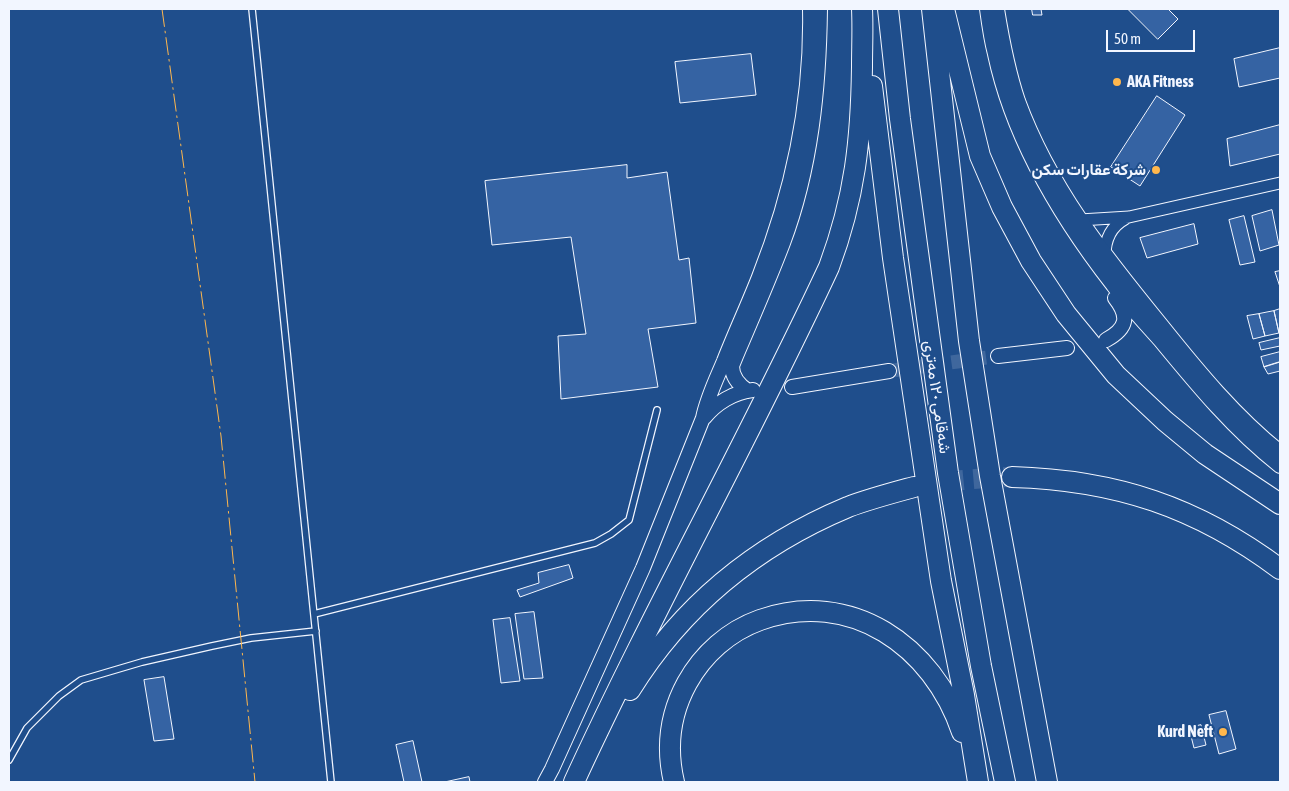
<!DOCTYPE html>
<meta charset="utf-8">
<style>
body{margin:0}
#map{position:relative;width:1289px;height:791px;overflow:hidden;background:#1f4e8c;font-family:"Asap Condensed",sans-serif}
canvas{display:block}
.frame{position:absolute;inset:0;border:10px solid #f2f6ff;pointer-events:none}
.scale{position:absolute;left:1106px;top:30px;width:89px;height:22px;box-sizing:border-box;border:2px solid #f2f6ff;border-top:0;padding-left:6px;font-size:15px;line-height:18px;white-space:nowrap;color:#f2f6ff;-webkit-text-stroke:4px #1f4e8c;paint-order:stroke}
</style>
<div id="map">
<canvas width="1289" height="791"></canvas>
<div class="frame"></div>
<div class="scale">50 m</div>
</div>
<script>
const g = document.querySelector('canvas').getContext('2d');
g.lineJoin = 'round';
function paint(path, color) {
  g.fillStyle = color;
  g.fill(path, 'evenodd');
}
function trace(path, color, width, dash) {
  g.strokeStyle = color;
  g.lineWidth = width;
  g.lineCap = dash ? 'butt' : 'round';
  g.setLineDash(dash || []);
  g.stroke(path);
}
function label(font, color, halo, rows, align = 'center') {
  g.font = font + ' "Asap Condensed",Vazirmatn,sans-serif';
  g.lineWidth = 4;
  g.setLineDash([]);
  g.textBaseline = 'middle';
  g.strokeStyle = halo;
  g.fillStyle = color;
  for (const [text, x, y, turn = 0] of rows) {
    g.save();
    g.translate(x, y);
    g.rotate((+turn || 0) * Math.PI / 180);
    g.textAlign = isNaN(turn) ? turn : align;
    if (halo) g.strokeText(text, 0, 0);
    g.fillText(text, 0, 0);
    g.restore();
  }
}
const building = new Path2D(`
 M1032 9H1041L1042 15H1033Z
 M1128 9H1168L1178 19 1158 39Z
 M1280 48V78L1239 87 1234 59Z
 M751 54 756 95 680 103 675 62Z
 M1157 96 1185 115 1140 186 1111 167Z
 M1280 125V154L1230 166 1227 139Z
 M627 165V178L667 172 679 260 689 258 696 323 648 329 658 387 561 399 558 336 586 334 571 237 492 245 485 181Z
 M1272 210 1279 245 1260 251 1252 216Z
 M1244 216 1255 262 1240 265 1229 220Z
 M1194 224 1198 244 1147 258 1140 238Z
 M1280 271V287L1275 272Z
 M1280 309V332L1279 333 1274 311Z
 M1274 311 1279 333 1265 336 1259 314Z
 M1259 314 1265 336 1253 339 1247 316Z
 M1280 338V346L1261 350 1259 343Z
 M1280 352V362L1264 367 1261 357Z
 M1280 362V371L1268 374 1264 367Z
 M569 565 573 578 520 597 517 590 539 583 538 573Z
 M534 612 543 678 524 679 515 614Z
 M510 618 520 681 501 683 493 620Z
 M164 677 174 739 154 741 144 680Z
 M1226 711 1236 749 1219 754 1209 715Z
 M1201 725 1206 745 1194 748 1189 728Z
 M413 741 422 782H404L396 745Z
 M469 777 470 782H445Z`);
paint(building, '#3563a3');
trace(building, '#f2f6ff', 1);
trace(new Path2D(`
 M889 371 998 356`), '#3f679d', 14, [14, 7]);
trace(new Path2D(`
 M914 487C947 481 978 478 1012 477`), '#3f679d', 20, [20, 10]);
const service = new Path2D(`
 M252 9 331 782
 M314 614 595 543 611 534 629 520 657 410
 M9 760 27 728 59 696 81 680 142 662 212 646 251 638 316 631`);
const minor = new Path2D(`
 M1080 220 1129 217 1280 183
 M1105 256C1105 240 1110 227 1125 219`);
const tertiary = new Path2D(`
 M987 9C989 24 991 39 995 54 1013 139 1060 217 1113 285 1127 304 1144 322 1160 340 1197 385 1234 430 1280 466
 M997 9C1002 40 1008 71 1018 101 1050 188 1104 255 1162 326 1198 371 1235 416 1280 452
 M1106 340C1128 328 1129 316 1115 298
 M998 356 1067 348
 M792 387 889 371
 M748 391C739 385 732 377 732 366 737 353 743 340 748 328 760 300 772 272 783 243 811 169 819 88 820 9
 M704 418C716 403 734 392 753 390
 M545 782 552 769 643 568 703 418C707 398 716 380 724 361 735 333 748 305 759 277 793 191 812 101 810 9`);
const motorway = new Path2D(`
 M888 9 900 119 948 473 981 666 1005 782
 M932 9 969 341 990 476 1047 782
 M944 9 980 156 1002 207 1031 261 1066 314 1116 375 1165 421 1205 454 1280 504
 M872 86 893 258 941 581 964 695 978 782
 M1012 477C1116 480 1197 507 1280 569
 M630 690C682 606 757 545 848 507 869 499 892 493 914 487
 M574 782C654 608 748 441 829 267 855 197 861 140 862 67 862 47 863 28 862 9
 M674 782C666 748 670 714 687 683 703 654 729 631 760 620 851 588 933 646 962 732`);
trace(service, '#f2f6ff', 8);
trace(minor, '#f2f6ff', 13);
trace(tertiary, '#f2f6ff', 16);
trace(motorway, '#f2f6ff', 22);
trace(service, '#1f4e8c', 5.5);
trace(minor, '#1f4e8c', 11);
trace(tertiary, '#1f4e8c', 14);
trace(motorway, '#1f4e8c', 20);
trace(new Path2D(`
 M162 9 221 436 255 782`), '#ffb74d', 1, [18, 4, 2.5, 4]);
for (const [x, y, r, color] of [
 [1117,82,5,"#ffb74d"],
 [1156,170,5,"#ffb74d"],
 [1223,732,5,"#ffb74d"]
]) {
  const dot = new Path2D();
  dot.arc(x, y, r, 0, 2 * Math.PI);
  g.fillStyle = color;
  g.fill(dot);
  trace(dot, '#1f4e8c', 2);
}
label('bold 16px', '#f2f6ff', '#1f4e8c', [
 ["AKA Fitness",1127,82,"left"],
 ["شركة عقارات سكن",1146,170],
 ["Kurd Neft",1213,732]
], 'right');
label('16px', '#f2f6ff', '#1f4e8c', [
 ["شەقامی ١٢٠ مەتری",937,397,82]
]);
</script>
